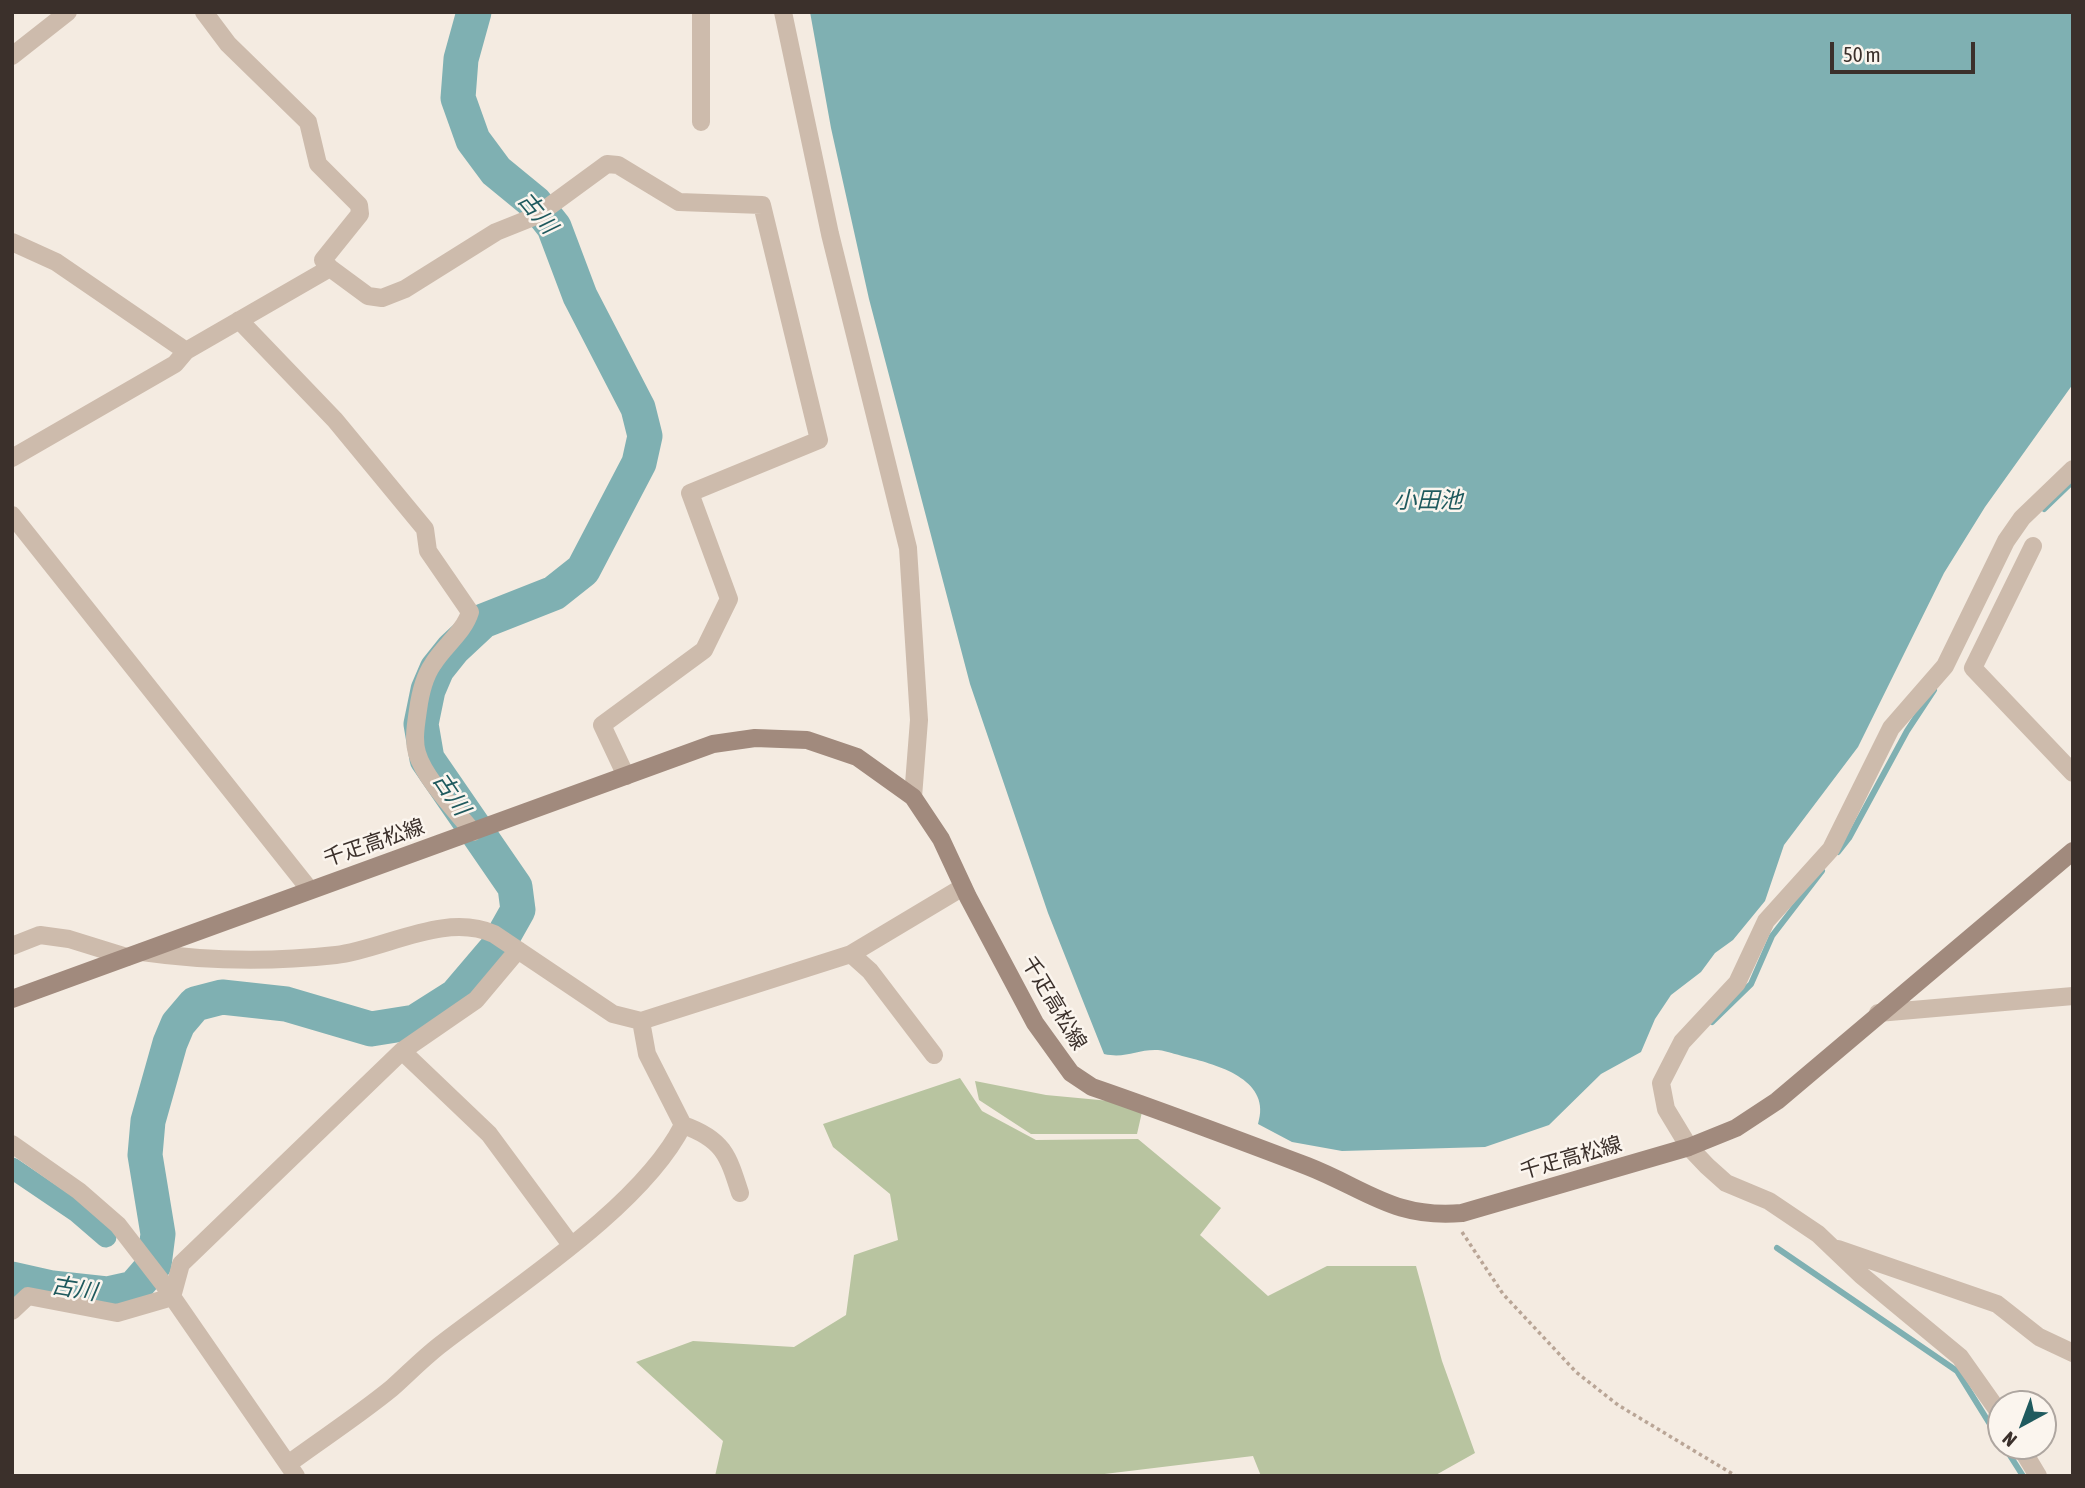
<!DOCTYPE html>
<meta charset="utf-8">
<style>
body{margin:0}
#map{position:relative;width:2085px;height:1488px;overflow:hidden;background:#f4ebe1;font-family:"Asap Condensed",sans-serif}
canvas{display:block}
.frame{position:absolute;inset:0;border:14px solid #3b302b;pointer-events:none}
.north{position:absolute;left:1987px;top:1390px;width:70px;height:70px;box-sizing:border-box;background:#fbf5ee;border:2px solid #aea6a0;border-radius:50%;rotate:221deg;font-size:19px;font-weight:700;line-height:28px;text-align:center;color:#3b302b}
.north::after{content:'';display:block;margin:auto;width:24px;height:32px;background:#1f5a5e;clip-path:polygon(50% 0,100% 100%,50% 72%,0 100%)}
.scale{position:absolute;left:1830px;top:42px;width:145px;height:32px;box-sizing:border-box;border:4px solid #3b302b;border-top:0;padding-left:9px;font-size:21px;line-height:24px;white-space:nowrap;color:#3b302b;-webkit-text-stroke:5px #fbf5ee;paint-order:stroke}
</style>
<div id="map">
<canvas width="2085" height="1488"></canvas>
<div class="frame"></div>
<div class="north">N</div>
<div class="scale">50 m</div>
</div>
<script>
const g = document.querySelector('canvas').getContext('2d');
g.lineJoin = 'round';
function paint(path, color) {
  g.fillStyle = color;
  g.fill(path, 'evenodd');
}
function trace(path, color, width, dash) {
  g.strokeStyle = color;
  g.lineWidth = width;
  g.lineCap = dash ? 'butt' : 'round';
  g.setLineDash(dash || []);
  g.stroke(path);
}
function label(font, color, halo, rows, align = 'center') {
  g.font = font + ' "Asap Condensed","Noto Sans JP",sans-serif';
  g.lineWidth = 5;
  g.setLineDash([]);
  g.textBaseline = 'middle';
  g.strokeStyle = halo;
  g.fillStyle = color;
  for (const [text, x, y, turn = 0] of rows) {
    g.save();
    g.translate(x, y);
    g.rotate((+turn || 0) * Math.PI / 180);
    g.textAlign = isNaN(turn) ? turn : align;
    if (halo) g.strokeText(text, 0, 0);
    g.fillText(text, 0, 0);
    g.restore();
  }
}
paint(new Path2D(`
 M960 1078 982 1111 1036 1140 1138 1139 1221 1208 1200 1235 1268 1296 1327 1266H1416L1442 1361 1475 1453 1434 1476H1261L1253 1456 1088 1476H715L723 1441 636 1362 693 1341 794 1347 846 1315 854 1255 898 1240 890 1194 833 1147 823 1124Z
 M975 1081 1046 1095 1110 1101 1142 1112 1137 1134H1031L979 1100Z`), '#b8c4a0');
paint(new Path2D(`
 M810 12H2073V384L1985 507 1944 573 1858 747 1784 845 1765 901 1733 940 1715 953 1701 972 1671 995 1655 1019 1641 1052 1601 1074 1549 1125 1485 1147 1342 1151 1292 1142 1258 1124C1272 1081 1221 1066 1190 1058 1180 1056 1168 1051 1158 1050 1137 1049 1126 1059 1104 1054L1048 913 970 684 869 299 831 128Z`), '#7fb0b2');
trace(new Path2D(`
 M2044 509 2073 481
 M1838 852 1849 838 1907 731 1934 690
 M1712 1022 1751 984 1772 936 1822 871
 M1777 1248 1957 1371 2001 1442
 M2004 1446 2023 1476`), '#7fb0b2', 6);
trace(new Path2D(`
 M12 1168 77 1212 106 1237`), '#7fb0b2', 21);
trace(new Path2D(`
 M12 1279 52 1288 107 1294 134 1288 154 1265 158 1234 145 1155 148 1121 170 1043 178 1024 195 1004 222 997 286 1004 371 1029 415 1022 456 996 496 949 518 910 515 887 427 759 421 724 428 690 437 669 453 649 483 621 554 593 583 570 639 463 645 436 638 408 580 296 554 227 535 203 496 171 473 140 458 98 461 59 474 12`), '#7fb0b2', 35);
trace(new Path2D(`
 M1462 1232 1503 1294 1576 1372 1618 1405 1736 1476`), '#b9a596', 3.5, [3.5, 3.5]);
trace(new Path2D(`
 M204 12 228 44 308 122 318 164 359 205 360 214 323 260 330 268
 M783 12 830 234 908 548 919 720 913 797
 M12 56 68 12
 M701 122V12
 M12 242 56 262 186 351
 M239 320 335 420 425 529 428 551 470 612C464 632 444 646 433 664 424 677 420 695 418 710 416 724 413 740 417 753 424 778 456 811 473 832
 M12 458 175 364 186 351 330 268 368 296 382 298 405 289 496 232 536 216 607 164 618 165 679 202 762 205 819 440 690 493 729 599 704 650 602 725 626 776
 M12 515 310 890
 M2033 546 1973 668 2073 773
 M12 946 40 935 69 939 127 957
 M142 952C205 961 273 962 336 955 385 949 445 912 494 934L613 1014 641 1021 851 954 963 887
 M851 954 870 971 934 1055
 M1878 1013 2073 996
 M402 1051 476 1000 518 950
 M683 1125C723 1139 728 1155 740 1193
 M12 1144 79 1191 118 1225 162 1282 296 1476
 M1838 1249 1997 1304 2039 1337 2073 1353
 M12 1311 28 1296 117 1313 172 1297 181 1264 402 1051 489 1134 571 1245
 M2001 1415 1960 1357 1861 1275 1818 1234 1769 1201 1726 1183 1707 1166 1689 1147 1666 1109 1661 1083 1682 1042 1737 983 1766 921 1831 849 1891 728 1945 666 2006 541 2022 518 2073 469
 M2020 1446 2038 1476
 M288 1464C322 1439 359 1415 392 1388 409 1373 425 1356 444 1342 517 1286 643 1205 683 1125L647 1054 641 1021`), '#cdbbac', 18);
trace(new Path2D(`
 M12 999 713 744 755 738 807 740 857 757 913 797 941 839 968 897 1035 1023 1071 1073 1092 1087C1165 1112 1236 1139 1307 1166 1366 1189 1394 1219 1462 1213L1689 1147 1736 1128 1777 1101 2073 851`), '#a18a7d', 18);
label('21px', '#3b302b', '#fbf5ee', [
 ["千疋高松線",374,843,-19],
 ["千疋高松線",1054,1003,59],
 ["千疋高松線",1571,1158,-16]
]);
label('italic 23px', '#1f5a5e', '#fbf5ee', [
 ["古川",537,213,50],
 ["小田池",1428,501],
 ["古川",451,794,56],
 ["古川",74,1289,9]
]);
</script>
